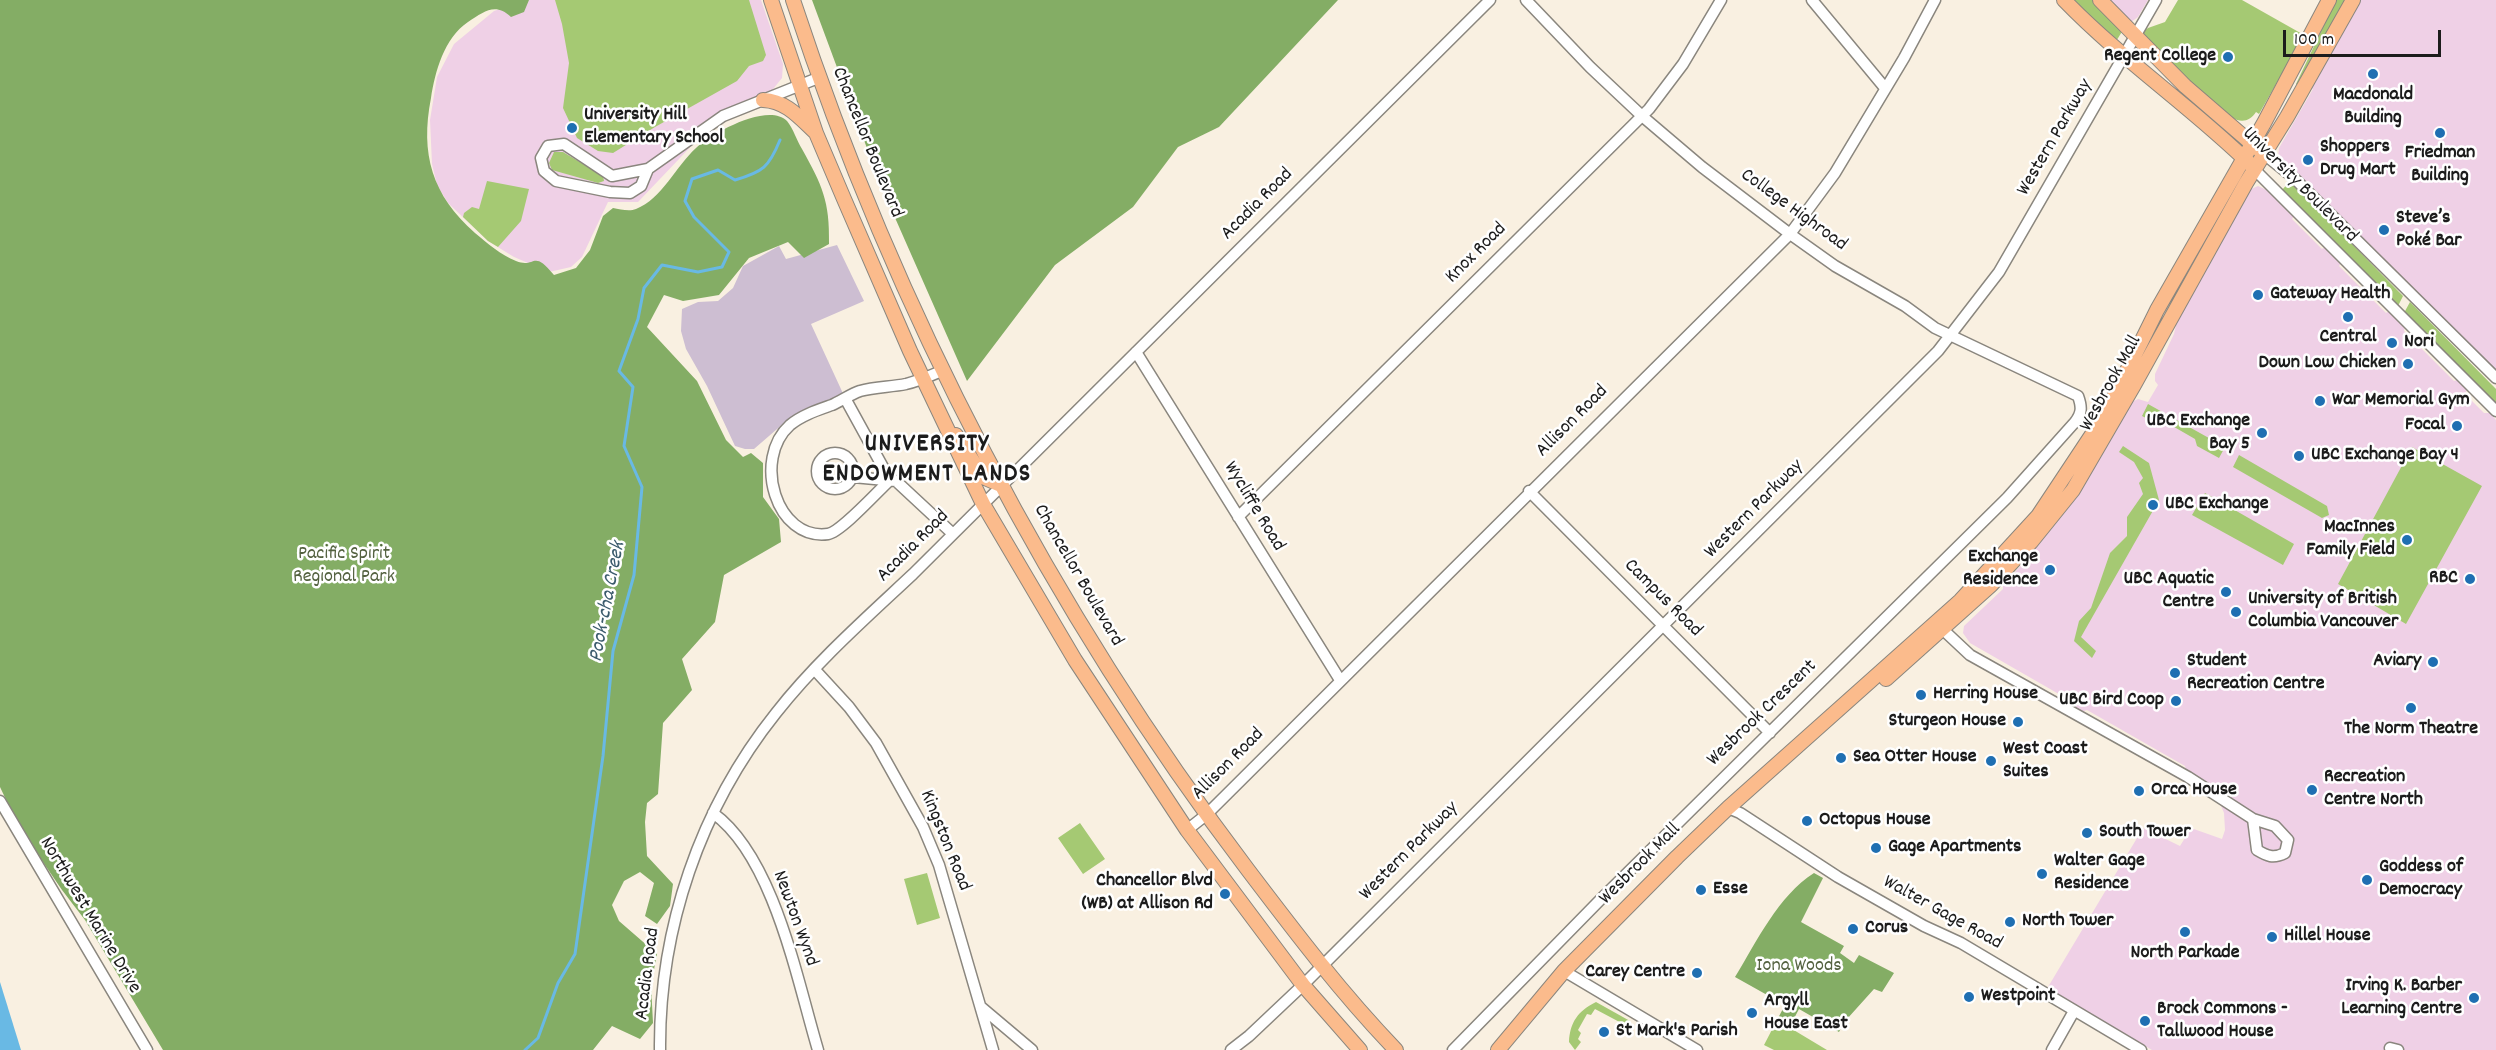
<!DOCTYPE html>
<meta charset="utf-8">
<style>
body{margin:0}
#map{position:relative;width:2496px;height:1050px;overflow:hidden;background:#f9f0e1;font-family:Dekko,sans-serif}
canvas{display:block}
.scale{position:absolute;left:2283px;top:30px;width:158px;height:27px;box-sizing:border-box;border:3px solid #1c1c1c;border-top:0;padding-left:8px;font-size:18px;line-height:21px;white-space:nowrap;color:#1c1c1c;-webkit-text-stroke:4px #fff;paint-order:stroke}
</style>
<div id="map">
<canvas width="2496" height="1050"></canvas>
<div class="scale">100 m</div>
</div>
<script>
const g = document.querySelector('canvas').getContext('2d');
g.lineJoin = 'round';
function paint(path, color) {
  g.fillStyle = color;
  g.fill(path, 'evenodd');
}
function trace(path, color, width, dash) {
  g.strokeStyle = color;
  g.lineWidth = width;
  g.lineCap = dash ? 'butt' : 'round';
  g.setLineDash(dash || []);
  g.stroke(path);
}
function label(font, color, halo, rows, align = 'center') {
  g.font = font + ' Dekko,sans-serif';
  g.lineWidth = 5;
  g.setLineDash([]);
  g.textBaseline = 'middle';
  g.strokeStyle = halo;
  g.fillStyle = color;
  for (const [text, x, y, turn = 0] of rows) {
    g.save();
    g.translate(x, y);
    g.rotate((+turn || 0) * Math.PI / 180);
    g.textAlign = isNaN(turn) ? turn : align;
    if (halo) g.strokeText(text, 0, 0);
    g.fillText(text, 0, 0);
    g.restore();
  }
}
paint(new Path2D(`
 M527 0H761L783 64 782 78 761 104 731 117 700 137 638 202H608L582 257 571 267 549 272 514 257 488 241 448 203 437 185 432 164 430 120 437 77 454 44 494 11Z
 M2106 0H2148L2138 17 2131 22Z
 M2360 0H2496V370L2296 172 2278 158 2279 148 2313 89 2311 87Z
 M2258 186 2269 191 2294 216 2292 219 2322 249 2325 247 2341 263 2339 266 2386 313 2389 311 2405 327 2404 331 2454 381 2457 380 2467 390 2465 394 2484 413H2490L2496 420V1050H2152L2063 998 2048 987 2143 828 2180 846 2191 828 2222 839 2225 830 2224 813 2220 803 2186 771 2185 766 2087 710 2081 712 2072 706 2071 701 1970 643 1963 633 1964 626 2003 589V585L2027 559 2077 497 2132 402 2138 399 2148 402 2158 385 2155 381V374L2174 334 2178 316 2249 190Z`), '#efd0e6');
paint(new Path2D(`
 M837 245 864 301 811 324 846 400 784 423 754 449H745L735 446 707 386 686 349 681 331 682 309 698 302 718 301 733 288 743 266 779 246 786 259Z`), '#cdbed2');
paint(new Path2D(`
 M555 0H749L766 55 763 61 749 66 737 81 655 127 613 153 598 151 577 138 563 108 569 63 562 24Z
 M2072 0H2092L2123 30 2115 43Z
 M2178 0H2242L2304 35 2259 114 2256 112C2250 122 2240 123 2231 117L2182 76 2144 37V31L2148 28 2165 22Z
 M2336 0H2346L2298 86 2296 84Z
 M554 152H563L603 176 604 181 598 183 552 170 549 163Z
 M487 181 529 189 521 221 498 247 488 241 463 217 464 213 472 207 479 209Z
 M2290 181 2403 296 2398 306 2282 190Z
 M2410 302 2496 389V405L2404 313Z
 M2148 404 2225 447 2219 458 2197 446 2195 439 2169 424 2162 426 2142 416Z
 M2123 446 2149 463 2159 500 2081 637 2096 651 2092 658 2074 641 2079 621 2091 608 2110 553 2127 536V517L2143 494 2139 483 2143 478 2134 462 2119 452Z
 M2412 447 2482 486 2406 624 2338 584Z
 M2239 455 2327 506 2329 515 2322 518 2233 467Z
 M2205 493 2294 544 2283 565 2192 515Z
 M1080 823 1105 859 1083 874 1058 838Z
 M927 873 940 918 917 925 904 879Z
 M1596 1002 1630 1021 1627 1026 1595 1009 1591 1015 1587 1014 1578 1030 1581 1033 1578 1039 1581 1042 1575 1050 1569 1042C1570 1022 1578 1011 1596 1002Z
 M1777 1020 1827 1050H1774L1764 1045Z`), '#a5c973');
paint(new Path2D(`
 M0 0H529L524 12 511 17C495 2 484 12 468 22 444 38 435 72 431 98 420 154 432 195 475 233 487 243 501 255 516 261 536 269 532 248 554 275L576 268 590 250 603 216 613 208C620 209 629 212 636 209 662 199 676 166 696 148 712 133 768 102 787 121 793 128 797 141 802 149 822 185 830 201 829 244L804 258 788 242 749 258 719 295 683 301 664 295 647 327 697 381 726 440 743 457 751 453 763 463V497L779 519 781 542 724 575 715 622 682 659 692 690 663 723 658 794 647 803 645 822 647 856 673 884 670 906 657 924 645 916 654 883 640 872 624 881 612 905 619 921 657 954 651 985 653 1023 640 1039 612 1026 593 1050H163L85 920 62 890 19 827 0 787Z
 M812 0H1338L1219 127 1178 147 1133 207 1055 265 967 381 881 186Z
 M1814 873 1823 878 1801 922 1844 946 1840 953 1854 963 1859 955 1894 973 1882 992 1874 989 1847 1019 1841 1016 1835 1025 1841 1028 1839 1032 1799 1009 1789 1028 1777 1020 1785 1005 1735 977C1757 941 1778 896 1814 873Z`), '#84ad65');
paint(new Path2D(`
 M0 982 21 1050H0Z`), '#69b9e4');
trace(new Path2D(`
 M525 1050 538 1038 558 983 575 954 603 756 613 651 634 575 642 487 624 446 633 387 619 371 638 319 644 288 662 265 698 272 722 267 729 252 694 217 685 201 692 179 718 170 735 180C763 172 769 167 780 140`), '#69b9e4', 3);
const minor = new Path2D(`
 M1812 0 1885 88
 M2264 154 2295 179 2496 378
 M648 169 641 186 630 193 610 192 556 181 544 171 541 158 548 146 564 144 612 176 648 169 723 116 818 78
 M2254 169 2496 411
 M1136 352 1340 680
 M846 400 890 480
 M817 471a18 18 0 1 1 36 0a18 18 0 1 1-36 0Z
 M853 477 896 481 953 534
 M890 480C878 491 841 532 828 534 776 541 752 459 790 425 802 415 818 410 832 405 841 401 851 394 860 391 875 387 891 387 906 384 919 381 932 375 944 370
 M1529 491 1770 733
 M1238 517 1649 109 1683 64 1721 0
 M1938 625 1970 655 2188 777 2253 819 2275 826 2288 840 2285 853C2273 859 2267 856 2257 850L2253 819
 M815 670 849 707 876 743 923 827 939 865 993 1050
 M0 801 147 1050
 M1728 808 1740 813 1838 877 1924 926 1961 943 2141 1050
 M713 813C774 857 797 980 818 1050
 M1187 830 1206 815 1790 234 1835 173 1904 58 1935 0
 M1564 971 1697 1050
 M981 1007 1032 1050
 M2390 1048 2398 1050
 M660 1050C659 929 700 808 776 713 816 662 866 618 913 574L1490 0
 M1231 1050 1249 1036 1303 985 1938 351 1999 272 2156 0
 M1453 1050 1600 900 2007 498 2075 422C2082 413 2082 407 2078 396L1935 328 1905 306 1835 266 1790 234 1702 167 1642 116 1590 67 1526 0
 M2052 1050 2074 1011`);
const major = new Path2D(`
 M771 0 816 133 844 199 910 351 983 504 1075 660 1187 830 1303 985 1360 1050
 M793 0C894 308 1052 612 1248 870 1295 932 1342 994 1396 1050
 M2064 0C2122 60 2192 107 2251 165
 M2100 0 2185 86 2258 149
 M763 100C786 101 799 117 815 132
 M956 435 983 477 1001 485
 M1886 679 1991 585 2031 542 2073 490 2134 385 2246 183 2287 117 2353 0
 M1498 1050 1564 971 1677 857 1728 808 1960 601 2038 516 2105 415 2157 310 2264 123 2329 0`);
trace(minor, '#8a867e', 13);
trace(major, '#8a867e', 16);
trace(minor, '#fff', 10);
trace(major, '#fbbb8c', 14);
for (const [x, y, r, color] of [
 [2228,57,6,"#1f6fb2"],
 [2373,74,6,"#1f6fb2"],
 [572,128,6,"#1f6fb2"],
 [2440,133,6,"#1f6fb2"],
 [2308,160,6,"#1f6fb2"],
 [2384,230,6,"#1f6fb2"],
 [2258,295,6,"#1f6fb2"],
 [2348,317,6,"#1f6fb2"],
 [2392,343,6,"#1f6fb2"],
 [2408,364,6,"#1f6fb2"],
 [2320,401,6,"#1f6fb2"],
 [2457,426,6,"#1f6fb2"],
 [2262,433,6,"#1f6fb2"],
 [2299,456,6,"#1f6fb2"],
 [2153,505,6,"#1f6fb2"],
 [2407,540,6,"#1f6fb2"],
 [2050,570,6,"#1f6fb2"],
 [2470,579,6,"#1f6fb2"],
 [2226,592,6,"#1f6fb2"],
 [2236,612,6,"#1f6fb2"],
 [2433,662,6,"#1f6fb2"],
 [2175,673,6,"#1f6fb2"],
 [1921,695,6,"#1f6fb2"],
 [2176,701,6,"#1f6fb2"],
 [2411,708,6,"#1f6fb2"],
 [2018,722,6,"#1f6fb2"],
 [1841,758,6,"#1f6fb2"],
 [1991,761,6,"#1f6fb2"],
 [2312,790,6,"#1f6fb2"],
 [2139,791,6,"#1f6fb2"],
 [1807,821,6,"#1f6fb2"],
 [2087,833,6,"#1f6fb2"],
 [1876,848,6,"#1f6fb2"],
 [2042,874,6,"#1f6fb2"],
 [2367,880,6,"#1f6fb2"],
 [1701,890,6,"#1f6fb2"],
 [1225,894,6,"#1f6fb2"],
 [2010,922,6,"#1f6fb2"],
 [1853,929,6,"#1f6fb2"],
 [2185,932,6,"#1f6fb2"],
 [2272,937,6,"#1f6fb2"],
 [1697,973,6,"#1f6fb2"],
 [1969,997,6,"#1f6fb2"],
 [2474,998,6,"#1f6fb2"],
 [1752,1013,6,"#1f6fb2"],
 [2145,1021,6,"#1f6fb2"],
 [1604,1032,6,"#1f6fb2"]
]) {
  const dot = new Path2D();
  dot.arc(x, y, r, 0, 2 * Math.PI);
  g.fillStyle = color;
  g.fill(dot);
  trace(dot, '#fff', 2);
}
label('bold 20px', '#1c1c1c', '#fff', [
 ["Regent College",2216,57,"right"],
 ["Macdonald",2373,96,"center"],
 ["Building",2373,119,"center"],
 ["University Hill",584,116],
 ["Elementary School",584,139],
 ["Shoppers",2320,148],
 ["Drug Mart",2320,171],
 ["Friedman",2440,154,"center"],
 ["Building",2440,177,"center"],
 ["Steve’s",2396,219],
 ["Poké Bar",2396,242],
 ["Gateway Health",2270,295],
 ["Central",2348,338,"center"],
 ["Nori",2404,343],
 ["Down Low Chicken",2396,364,"right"],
 ["War Memorial Gym",2332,401],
 ["UBC Exchange",2250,422,"right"],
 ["Bay 5",2250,445,"right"],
 ["Focal",2445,426,"right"],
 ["UBC Exchange Bay 4",2311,456],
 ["UBC Exchange",2165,505],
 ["MacInnes",2395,528,"right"],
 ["Family Field",2395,551,"right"],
 ["Exchange",2038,558,"right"],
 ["Residence",2038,581,"right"],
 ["RBC",2458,579,"right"],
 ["UBC Aquatic",2214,580,"right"],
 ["Centre",2214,603,"right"],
 ["University of British",2248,600],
 ["Columbia Vancouver",2248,623],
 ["Student",2187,662],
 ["Recreation Centre",2187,685],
 ["Aviary",2421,662,"right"],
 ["Herring House",1933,695],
 ["UBC Bird Coop",2164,701,"right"],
 ["Sturgeon House",2006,722,"right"],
 ["The Norm Theatre",2411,730,"center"],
 ["West Coast",2003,750],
 ["Suites",2003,773],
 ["Sea Otter House",1853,758],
 ["Recreation",2324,778],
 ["Centre North",2324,801],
 ["Orca House",2151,791],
 ["Octopus House",1819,821],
 ["South Tower",2099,833],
 ["Gage Apartments",1888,848],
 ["Walter Gage",2054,862],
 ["Residence",2054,885],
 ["Goddess of",2379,868],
 ["Democracy",2379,891],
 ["Chancellor Blvd",1213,882,"right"],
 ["(WB) at Allison Rd",1213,905,"right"],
 ["Esse",1713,890],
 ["North Tower",2022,922],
 ["Corus",1865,929],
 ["Hillel House",2284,937],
 ["North Parkade",2185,954,"center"],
 ["Carey Centre",1685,973,"right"],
 ["Irving K. Barber",2462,987,"right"],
 ["Learning Centre",2462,1010,"right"],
 ["Westpoint",1981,997],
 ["Argyll",1764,1002],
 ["House East",1764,1025],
 ["Brock Commons -",2157,1010],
 ["Tallwood House",2157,1033],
 ["St Mark's Parish",1616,1032]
], 'left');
label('20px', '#1c1c1c', '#fff', [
 ["Western Parkway",2056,138,-60],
 ["Chancellor Boulevard",866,143,68],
 ["University Boulevard",2299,186,45],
 ["Acadia Road",1258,205,-45],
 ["College Highroad",1793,211,36],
 ["Knox Road",1477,254,-45],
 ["Wesbrook Mall",2112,384,-61],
 ["Allison Road",1573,422,-45],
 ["Wycliffe Road",1253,507,59],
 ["Western Parkway",1755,510,-45],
 ["Acadia Road",914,547,-45],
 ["Chancellor Boulevard",1077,576,60],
 ["Campus Road",1662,599,45],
 ["Wesbrook Crescent",1763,714,-44],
 ["Allison Road",1229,765,-45],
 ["Kingston Road",944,841,68],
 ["Western Parkway",1410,852,-45],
 ["Wesbrook Mall",1641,865,-45],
 ["Walter Gage Road",1942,914,29],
 ["Northwest Marine Drive",89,916,59],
 ["Newton Wynd",794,919,70],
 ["Acadia Road",649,974,-83]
]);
label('20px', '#53613f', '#fff', [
 ["Pacific Spirit",344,555],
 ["Regional Park",344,578],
 ["Iona Woods",1799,967]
]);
label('italic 21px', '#3b5b6c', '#fff', [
 ["Pook-cha Creek",609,602,-79]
]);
g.letterSpacing = '1.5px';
label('bold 26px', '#1c1c1c', '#fff', [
 ["UNIVERSITY",927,446],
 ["ENDOWMENT LANDS",927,476]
]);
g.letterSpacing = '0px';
</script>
